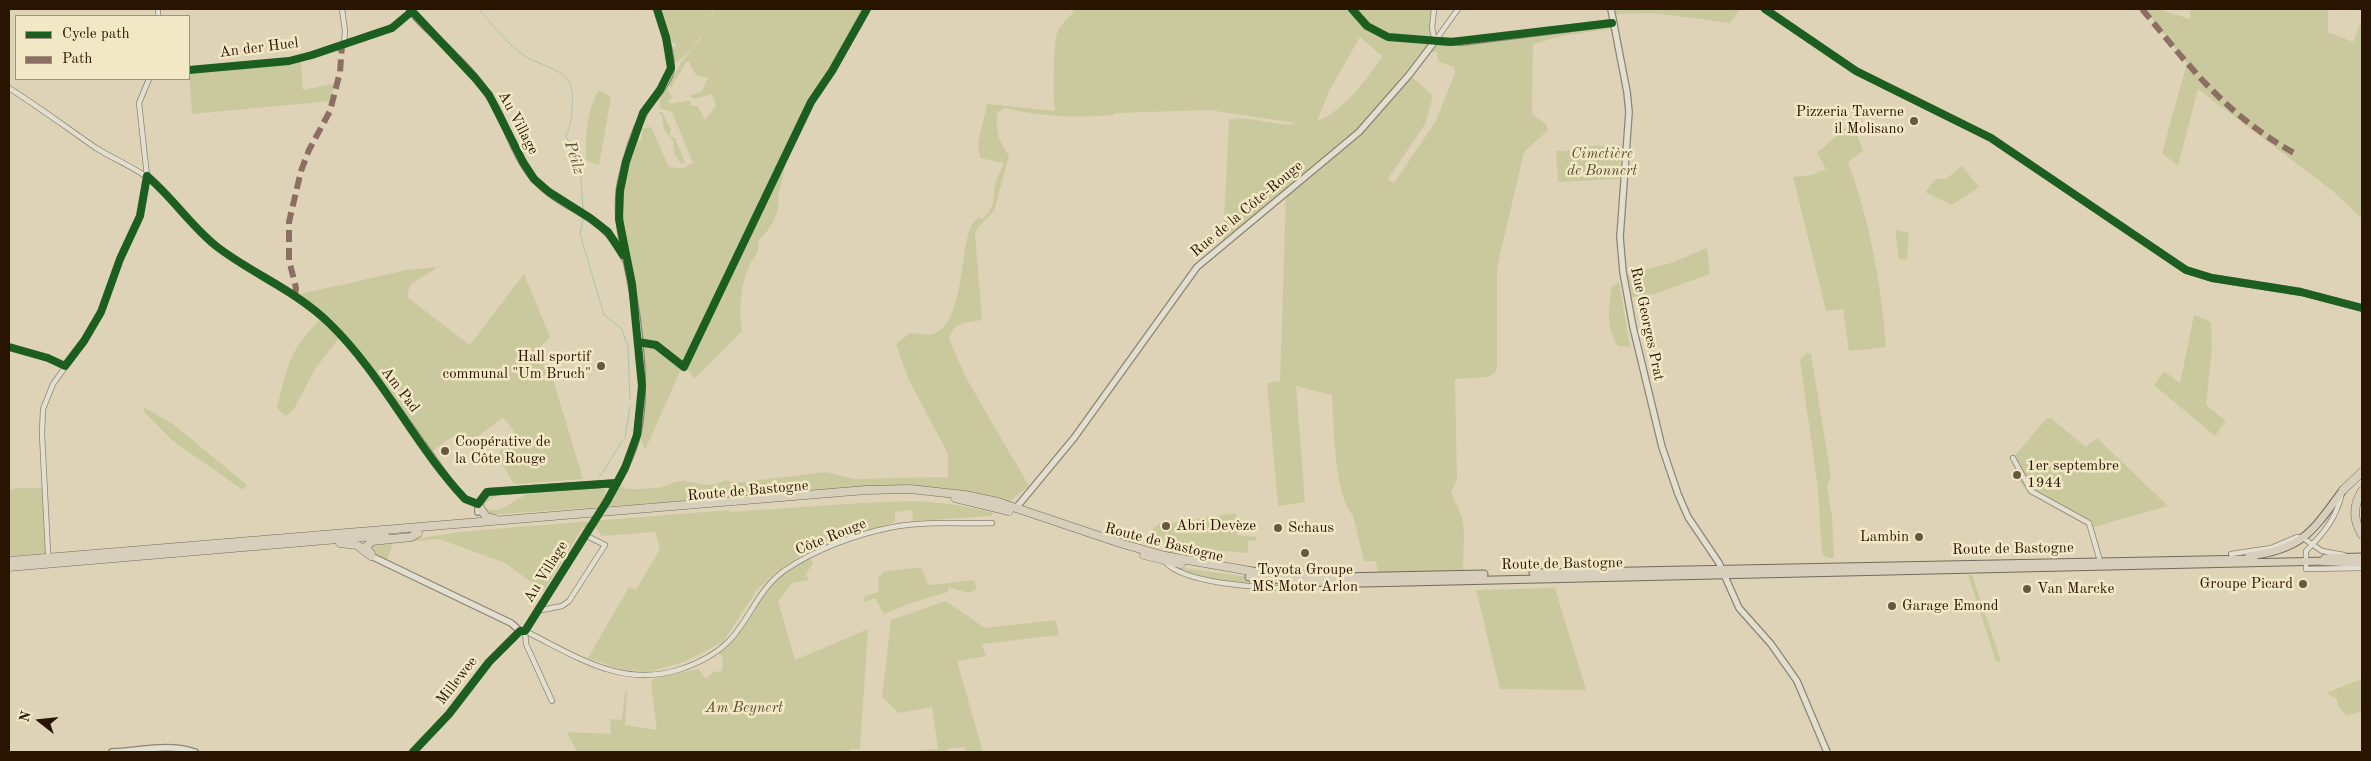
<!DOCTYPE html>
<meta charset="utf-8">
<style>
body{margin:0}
#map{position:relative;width:2371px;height:761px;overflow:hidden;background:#ded3b7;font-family:"Old Standard TT",serif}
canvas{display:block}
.frame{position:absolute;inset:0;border:10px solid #291402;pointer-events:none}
.legend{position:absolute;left:15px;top:15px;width:175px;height:65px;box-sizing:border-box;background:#f3e8c6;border:1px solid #a29378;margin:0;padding:6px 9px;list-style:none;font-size:15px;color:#291402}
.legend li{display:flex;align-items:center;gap:10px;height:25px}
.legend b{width:25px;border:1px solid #a29378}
.north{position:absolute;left:15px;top:696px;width:50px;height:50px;-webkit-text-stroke:4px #f3e8c6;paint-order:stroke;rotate:286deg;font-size:14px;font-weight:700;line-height:20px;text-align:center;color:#291402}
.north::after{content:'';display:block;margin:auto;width:18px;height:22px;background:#291402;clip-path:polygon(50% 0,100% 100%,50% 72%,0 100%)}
</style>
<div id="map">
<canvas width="2371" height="761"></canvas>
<div class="frame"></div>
<ul class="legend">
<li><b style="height:6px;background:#1b5e20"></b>Cycle path</li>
<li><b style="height:6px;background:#8d6e63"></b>Path</li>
</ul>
<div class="north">N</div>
</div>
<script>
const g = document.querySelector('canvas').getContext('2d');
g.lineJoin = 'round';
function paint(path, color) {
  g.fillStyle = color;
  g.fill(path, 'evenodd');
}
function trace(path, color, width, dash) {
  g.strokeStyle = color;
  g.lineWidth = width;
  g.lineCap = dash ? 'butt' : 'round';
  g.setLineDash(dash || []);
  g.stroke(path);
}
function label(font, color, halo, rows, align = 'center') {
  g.font = font + ' "Old Standard TT",serif';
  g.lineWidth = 5;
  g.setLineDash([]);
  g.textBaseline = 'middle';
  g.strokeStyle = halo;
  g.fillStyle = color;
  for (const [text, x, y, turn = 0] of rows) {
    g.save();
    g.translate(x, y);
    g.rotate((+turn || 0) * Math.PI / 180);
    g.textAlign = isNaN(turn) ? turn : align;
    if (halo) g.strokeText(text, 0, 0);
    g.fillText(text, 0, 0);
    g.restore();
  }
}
paint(new Path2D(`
 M661 9H714C706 29 694 53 674 63L673 47H676L675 43H672Z
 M715 9H865L830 70 809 101 792 137 778 197C781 212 770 230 759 240 758 260 754 254 748 269 740 288 739 311 742 331L694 379 687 368V356L645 450 640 436 644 412 645 386 638 304 621 219 623 181 638 141 642 140V128L651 127 669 167 683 168 693 163 672 112 659 108 661 95 667 87 672 98 667 101 671 104 690 100 691 106H698L705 120 716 106 712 94 694 99 690 96 702 91 708 78 696 75 689 62H686L671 88 668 86 682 61 699 41Z
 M1075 9H1434L1432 19 1435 41 1445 42 1608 24 1609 29 1563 36 1533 44 1532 114 1546 124 1548 130 1524 152 1500 255 1497 269V366L1495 373 1488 377 1455 379 1457 479 1451 492 1462 517 1464 531 1463 570 1378 574 1376 561H1364L1353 515C1334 496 1334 423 1332 395L1296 386 1305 502 1278 506 1267 383 1280 381 1286 196 1367 128 1412 77 1433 96 1425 124 1388 179 1394 183 1436 121 1455 73 1454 67 1438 61 1437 52H1431L1427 45 1364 124 1324 160 1223 241 1229 120C1247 114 1284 129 1295 123L1209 110 1115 113 1114 115C1076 118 1042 117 1005 108L997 113C996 131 998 141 1009 156L994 211 978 227 975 234 982 320 964 323 955 327 949 338 965 376 1029 486 1009 502 963 491 904 485 489 515 482 505C485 494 492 494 501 493L485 503V507C499 518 516 497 530 493 545 488 585 488 603 487L606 490 602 501 614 500 618 488 624 486 626 489C637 489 651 489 661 487 669 485 674 481 684 481 700 483 709 489 725 480L735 483 827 472 853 479 948 477V454L908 378 896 344 910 333C916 333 927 336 933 334 963 326 960 254 970 229 971 224 976 220 979 217L982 219C997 206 992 199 996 182 998 176 1001 169 1004 163L980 158 978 144 987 104 1055 111C1053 98 1053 39 1058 30 1063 21 1071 17 1075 9ZM1360 37 1382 56C1370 77 1340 114 1317 121L1329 91Z
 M1616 9H1740L1730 23 1654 13 1616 14Z
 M2144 9H2158L2190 19V9H2328V32L2353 42 2362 19V219L2334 192 2198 89 2178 166 2162 153 2187 63Z
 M301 60 303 90 335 83 331 101 192 114 189 72Z
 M599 90 611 97 599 165 586 160C586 136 586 112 599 90Z
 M658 112H662L671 129 670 136 675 138 685 163 681 164 674 154 673 141 664 130 662 115Z
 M1849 125 1858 137 1863 151 1848 162C1870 222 1881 283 1886 347L1849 351 1843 309 1826 311 1793 177 1811 175 1826 169 1817 153Z
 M1621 145 1619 179 1558 182 1556 151 1586 150V146Z
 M1962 166 1979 187 1952 205 1925 192 1936 179H1946Z
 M1895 230 1909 233 1907 260 1899 259Z
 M1707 248 1710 274 1654 294 1630 298 1626 275 1671 263Z
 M438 267 410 285 407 297 470 345 524 274 550 337 540 347 549 366 583 479 514 484 496 454 519 438 503 417 462 449 453 436 431 452 335 324 300 294 407 270Z
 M1619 282 1630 347 1618 346C1605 328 1609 306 1612 286Z
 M2194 315 2211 322 2212 349 2206 405 2226 421 2215 436 2154 385 2164 371 2180 383Z
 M321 319 339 338 315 369 294 409 286 416 277 408C287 368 289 349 321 319Z
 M1806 353 1811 354 1831 476 1827 486 1832 516 1834 558H1828L1822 554 1818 489 1800 360Z
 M145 408 173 424 247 485 243 490 173 441 146 414 143 409Z
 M2047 418H2051L2086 447 2097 438 2168 506 2094 527 2102 556 2096 557 2087 526 2028 493 2014 473 2017 470 2012 459Z
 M21 488H42L46 553 9 556V490Z
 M919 501 957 505 994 513 991 516 913 521 912 510 895 512V522L811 549 777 571 757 590 723 642 684 662 648 672 620 669 588 658 629 587 636 590 660 549 655 532 602 536 595 527H583L544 591 505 563 439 539 393 543 387 561 373 554 369 547 370 545 469 531 729 510 730 512 861 503Z
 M1236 513 1237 535 1256 537V541H1248V553L1186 548 1182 551 1184 556 1165 552 1168 542 1152 533 1153 529 1164 520 1173 523Z
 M809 557 813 563 806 574 809 580 792 583 778 601 795 660 868 629 860 749H850V752H577L567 732 611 734 610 719 622 720 625 692H627L625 725 657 730 651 682 655 678 698 669 706 679 713 672 722 671 723 658 717 651 730 640 773 580Z
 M1178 567 1303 585 1297 588C1276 586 1188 581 1178 567Z
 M916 568 922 569 928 585C944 585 957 581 973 580L977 586 975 590 968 593 949 587 948 592 914 602 884 614 875 598 866 602 863 600 865 596 876 593 879 590 878 578 885 571Z
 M1968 575H1972L2001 661H1996Z
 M1555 588 1586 690 1500 689 1476 590Z
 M946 601 985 628 1056 620 1059 635 982 644 986 656 957 661 983 752H966L964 747 947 749 948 752H921V750L938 749 932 707 899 713 882 697 891 620Z
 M2362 679V711L2347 716 2339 707 2336 698 2326 693Z`), '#cac99d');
trace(new Path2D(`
 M479 9C494 26 508 46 528 58 538 63 559 70 566 77 577 88 572 124 566 136L570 145 571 159 581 177 583 211
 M583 218 580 234 604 315 622 329 628 347 630 400
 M9 220H10
 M625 438 630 406
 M599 478 623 440`), '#aec2b0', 1);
trace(new Path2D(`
 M590 527 607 501`), '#baad93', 5.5, [5.5, 3]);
const minor = new Path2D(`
 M158 9V16
 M342 9 345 31 344 45
 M1434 9 1432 28 1435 41
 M1435 41 1458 9
 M189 70 289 61 312 55 392 28 411 12
 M9 88C39 107 67 128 96 148 115 160 137 168 155 183 178 202 194 229 218 247 255 274 298 290 330 324 377 374 416 434 456 489L465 499 478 504
 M2013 458 2031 491 2089 523 2100 561
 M2342 493C2336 519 2324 533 2306 551V569L2362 568
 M48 553 42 434 43 409 53 384 84 341 101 312 120 259 140 216 147 176 139 103 149 79
 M2231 554 2271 548 2297 537 2303 538 2322 551 2344 555
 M1165 562C1186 585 1262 587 1293 589L1303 588 1310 582
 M537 611 562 606 569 601 605 545 585 535
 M552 701 526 644 525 631C576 656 622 689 681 669 699 663 716 654 729 641 751 618 757 590 785 570 816 549 857 534 893 527 925 521 960 524 992 523`);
const tertiary = new Path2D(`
 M410 9C415 18 425 26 433 34 452 53 472 71 487 93 506 119 513 156 535 180 566 213 602 211 625 259
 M1611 9 1627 92 1629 112 1620 237 1623 272 1633 327 1662 447 1678 494 1688 517 1719 563 1739 608 1771 644 1797 681 1827 752
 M1765 9 1856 71 1991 138 2186 270 2212 278 2301 292 2362 308
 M607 501C619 480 631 459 637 436 648 392 639 322 630 278 624 247 614 213 621 181 626 158 634 133 644 113 651 99 670 84 671 68 671 48 662 27 657 9
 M1016 508 1074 438 1197 267 1359 132 1409 75 1435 41 1462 42 1612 23
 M478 512V504L487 492 617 483
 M371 556 511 623 520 631
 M112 752C140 751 167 743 195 752
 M413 752 449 714 489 662 520 631H525L590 527`);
const primary = new Path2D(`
 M2249 556C2303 549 2312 532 2343 490
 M2325 558 2362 557
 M1250 571 1337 577 1484 574
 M1533 573 2254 559
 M1249 577 1310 582 1364 583 2327 561`);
const trunk = new Path2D(`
 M2343 490 2362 472
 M2362 491C2353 505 2353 520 2362 535
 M955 498 1009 511
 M478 504 486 517 495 519
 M340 543 357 545 371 556
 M371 554 366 547 372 541 411 537 418 533
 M1144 555 1181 564
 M9 561 866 490 910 489 965 495 998 502 1123 544 1165 556 1250 571
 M2323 561 2362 563
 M9 567 385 535`);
trace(minor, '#8d8473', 6);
trace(tertiary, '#8d8473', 8);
trace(primary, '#736a5b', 9);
trace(trunk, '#736a5b', 9);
trace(minor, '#e3dfd0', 4.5);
trace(tertiary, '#e3dfd0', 5.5);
trace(primary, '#d7cfbc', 7);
trace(trunk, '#d7cfbc', 8);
trace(new Path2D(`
 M2142 9C2191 68 2225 114 2294 153
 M295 295 296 288 289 260V222L301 171 309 150 330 111 340 72 342 45`), '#8d6e63', 6, [12, 6]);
trace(new Path2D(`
 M410 9 475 78 489 95 523 162 534 179 549 192 590 218 608 232 623 255
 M1352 9 1367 26 1388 37 1451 42 1612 23
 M1765 9 1856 71 1991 138 2186 270 2212 278 2301 292 2362 308
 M189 70 289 61 312 55 392 28 411 12
 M147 176C172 197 190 225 216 246 252 274 295 290 329 323 382 374 415 446 465 499L478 504 487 492 617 483
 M638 342 656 345 684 367 811 102 832 71 867 9
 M9 347 48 358 65 366 84 341 101 312 120 259 140 216 147 176
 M413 752 449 714 489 662 520 631H525L607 501 625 468 637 435 642 386 632 284 619 219 620 191 626 162 643 113 660 90 671 68 666 37 657 9`), '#1b5e20', 8);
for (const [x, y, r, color] of [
 [1914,121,5,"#685741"],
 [601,366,5,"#685741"],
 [445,451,5,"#685741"],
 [2017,475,5,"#685741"],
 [1166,526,5,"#685741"],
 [1278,528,5,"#685741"],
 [1919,537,5,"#685741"],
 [1305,553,5,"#685741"],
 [2303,584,5,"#685741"],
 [2027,589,5,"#685741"],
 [1892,606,5,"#685741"]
]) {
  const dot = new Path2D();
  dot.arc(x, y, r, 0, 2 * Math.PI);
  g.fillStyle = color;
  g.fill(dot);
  trace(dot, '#f3e8c6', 2);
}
label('15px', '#291402', '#f3e8c6', [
 ["An der Huel",259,48,-7],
 ["Au Village",518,123,62],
 ["Rue de la Côte-Rouge",1247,209,-40],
 ["Rue Georges Prat",1647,324,78],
 ["Am Pad",400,390,53],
 ["Route de Bastogne",748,491,-5],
 ["Côte Rouge",831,537,-22],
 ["Route de Bastogne",1164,543,14],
 ["Route de Bastogne",2013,549,-1],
 ["Route de Bastogne",1562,564,-1],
 ["Au Village",546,572,-58],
 ["Millewee",457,681,-52]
]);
label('15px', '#291402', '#f3e8c6', [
 ["Pizzeria Taverne",1904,112,"right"],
 ["il Molisano",1904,129,"right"],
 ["Hall sportif",591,357,"right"],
 ["communal \"Um Bruch\"",591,374,"right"],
 ["Coopérative de",455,442],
 ["la Côte Rouge",455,459],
 ["1er septembre",2027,466],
 ["1944",2027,483],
 ["Abri Devèze",1176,526],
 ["Schaus",1288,528],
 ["Lambin",1909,537,"right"],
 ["Toyota Groupe",1305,570,"center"],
 ["MS Motor Arlon",1305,587,"center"],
 ["Groupe Picard",2293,584,"right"],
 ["Van Marcke",2037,589],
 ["Garage Emond",1902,606]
], 'left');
label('italic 15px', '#5b5031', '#f3e8c6', [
 ["Cimetière",1602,154],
 ["de Bonnert",1602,171],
 ["Am Beynert",744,708]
]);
label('italic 16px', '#514e3e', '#f3e8c6', [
 ["Péilz",574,158,72]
]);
</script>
